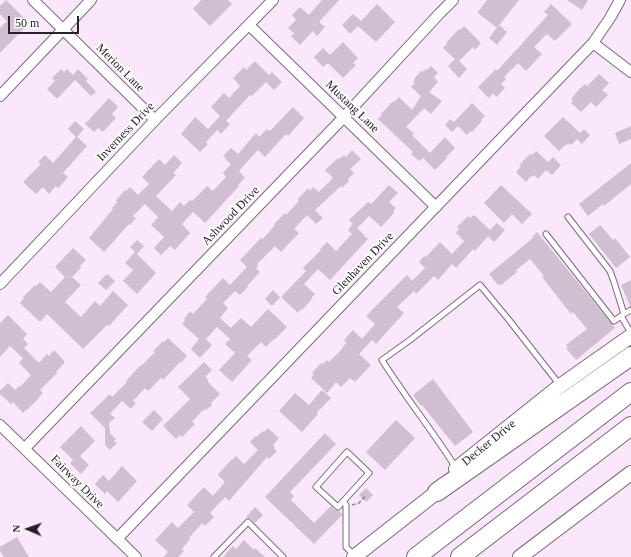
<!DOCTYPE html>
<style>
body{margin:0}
#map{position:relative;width:631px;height:557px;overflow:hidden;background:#fae7fb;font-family:"Times New Roman",serif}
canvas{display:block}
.north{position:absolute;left:8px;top:509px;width:40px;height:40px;-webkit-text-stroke:3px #fff;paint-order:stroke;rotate:272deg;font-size:11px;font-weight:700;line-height:16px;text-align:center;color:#282128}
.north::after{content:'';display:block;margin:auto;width:14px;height:18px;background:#282128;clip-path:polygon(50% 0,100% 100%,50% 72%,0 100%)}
.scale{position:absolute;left:8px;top:16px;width:71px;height:18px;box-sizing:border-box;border:2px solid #282128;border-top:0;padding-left:5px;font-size:12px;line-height:14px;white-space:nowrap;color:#282128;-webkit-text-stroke:3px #fff;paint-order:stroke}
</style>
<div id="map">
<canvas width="631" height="557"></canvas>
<div class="north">N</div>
<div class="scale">50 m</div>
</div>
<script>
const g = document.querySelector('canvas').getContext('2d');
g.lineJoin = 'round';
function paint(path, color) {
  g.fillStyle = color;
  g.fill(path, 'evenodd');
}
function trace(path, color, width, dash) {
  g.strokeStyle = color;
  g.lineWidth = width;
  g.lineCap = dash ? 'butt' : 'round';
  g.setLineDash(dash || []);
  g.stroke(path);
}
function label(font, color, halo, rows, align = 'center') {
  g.font = font + ' "Times New Roman",serif';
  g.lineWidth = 4;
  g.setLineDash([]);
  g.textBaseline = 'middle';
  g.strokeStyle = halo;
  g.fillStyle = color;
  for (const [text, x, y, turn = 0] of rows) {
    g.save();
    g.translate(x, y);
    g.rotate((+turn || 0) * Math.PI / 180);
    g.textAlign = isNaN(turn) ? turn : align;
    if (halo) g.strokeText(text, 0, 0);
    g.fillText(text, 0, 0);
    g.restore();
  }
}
paint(new Path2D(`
 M6 0 29 23 0 53V28L7 21 0 14V6Z
 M201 0H228L232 4 210 26 193 9Z
 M322 0H339L319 22 325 27 317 36 313 31 300 45 291 36 294 33 288 28 296 20 292 15 300 7 309 15Z
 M487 0H519L497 28 478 13V12Z
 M567 0H588L582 10Z
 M377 4 395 22 376 42 358 26 350 34 342 25 353 14 361 21Z
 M551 4 572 24 555 41 547 34 534 47 542 54 526 71 518 63 504 77 506 79 501 84 505 88 496 97 493 93 489 98 478 87 496 69 497 71 548 15 544 12Z
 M499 25 507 32 497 45 489 38Z
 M464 26 481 43 475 50 473 47 459 61 467 69 459 78 448 66 455 59 443 48 447 44 446 43 459 29 460 30Z
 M343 42 358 58 353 63 356 65 343 78 328 63 323 67 314 57 323 48 330 55Z
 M255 61 269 75 272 72 282 82 274 90 266 82 252 96 250 95 226 121 230 124 221 134 217 130 207 141 206 143 208 144 200 152 181 134 195 117 208 129 220 116 211 107 224 93 229 98 240 86 233 78 244 67 246 70Z
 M431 66 438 73 434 77 438 82 429 92 442 101 431 114 424 108 406 127 414 133 412 135 430 153 445 137 455 148 446 157 447 158 435 170 423 158 419 161 411 154 413 152 378 119 382 115 381 114 393 101 394 102 399 97 412 110 421 96 411 87 415 83 413 82 415 80 414 79 422 70 423 72 426 69 427 70Z
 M61 69 64 72 67 69 73 75 78 69 88 79 86 81 96 92 91 96 75 80 57 99 47 89 55 81 52 78Z
 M599 74 609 83 602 90 608 95 596 107 591 102 581 112 571 103 573 101 571 99 580 88H581L585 84 587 86Z
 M109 98 118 107 112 114 116 118 103 132 98 128 94 132 85 124Z
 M472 103 485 116 481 120 482 121 472 132 470 131 467 135 458 126 452 132 445 125 450 119 454 122Z
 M293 107 304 118 288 136 286 134 265 157 258 150 246 163 239 171 245 178 238 185 239 186 205 223 193 212 182 224 190 233 175 250 170 246 161 255 154 248 164 237 151 225 158 217 145 204 133 216 136 218 130 225 129 224 104 252 89 238 113 209 112 208 117 202 116 200 125 190 126 191 130 187 138 195 149 184 142 177 159 159 165 165 174 155 182 163 173 173 176 175 156 196 172 211 180 202 184 206 190 200 192 201 207 186 213 191 226 177 223 173 231 164 225 159 226 158 223 156 231 148 238 154 256 133 259 137 267 129 270 131Z
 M563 117 580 133 584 129 590 135 582 144 577 139 571 145 568 143 566 146 565 145 559 151 544 136Z
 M75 121 84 129 77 137 87 146 63 173 68 177 58 188 56 186 49 194 43 187 36 194 23 182 41 164 38 162 45 155 53 163 76 137 68 129Z
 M631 126V139L619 144 615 133Z
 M352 150 361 159 350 169 354 173 348 179 349 181 342 188 341 186 315 210 323 218 316 224 307 215 294 229 299 233 281 252 275 246 257 264 258 266 256 268 260 272 247 286 248 287 240 295 235 291 223 303 228 308 220 318 231 328 241 318 251 327 268 309 287 327 275 339H274L266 347 261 342 247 356 252 360 232 382 219 370 235 353 225 344 230 339 217 327 206 339 212 345 200 358 191 349 199 339 182 324 185 320 184 319 190 311 193 314 207 299 205 297 223 278 230 285 247 267 240 260 261 238 263 239 275 225 274 224 285 213 286 215 299 201 298 199 308 188 310 191 313 187 319 192 333 178 325 170 338 158 339 159 344 155 346 157Z
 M536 151 548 162 553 157 561 165 552 175 546 170 538 179 534 175 532 177 531 176 526 182 516 172 521 166 519 165 530 154 532 155Z
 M631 163V184L604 206 603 204 588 216 579 204Z
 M389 185 398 193 389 202 396 208 393 211 394 213 381 227 369 216 357 228 349 220 368 202 371 204Z
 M501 185 532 214 522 224 512 214 504 223 484 203Z
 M474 215 490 230 497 223 505 230 494 242 488 236 475 251 473 249 456 268 452 264 438 280 434 276 416 294 414 291 397 307 404 313 376 344 372 340 359 354 371 365 355 382 350 378 341 387 336 382 327 393 311 378 314 374 312 373 321 363 323 364 327 360 329 362 341 350 346 343 344 340 353 330 362 339 375 324 366 316 407 275 412 281 425 268 419 262 424 256 426 257 440 242 452 254 464 241 456 233 459 229 457 227 468 216 470 218Z
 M353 224 368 239 330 280 318 269 304 284 315 294 311 298 312 299 302 310 301 309 298 313 281 297 306 271 303 268 321 250 320 249 327 242 336 251 352 234 348 230Z
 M600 225 613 240 615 238 630 257 616 268 589 234Z
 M537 232 615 328 576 360 566 348 568 347 566 345 587 329 573 312 571 314 542 277 544 276 530 259 516 270 517 272 501 285 500 284 498 285 489 274 533 238 532 237Z
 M137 240 144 246 137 254 130 247Z
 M73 248 86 260 80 266 81 268 72 277 81 285 65 302 81 317 95 301 100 306 113 291 128 305 109 326 107 325 83 349 47 314 40 322 20 303 24 298 23 297 35 285 36 286 40 282 51 292 65 277 55 267Z
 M135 252 156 273 137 294 123 281 133 270 125 263Z
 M107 274 115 281 106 290 98 283Z
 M631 280V306H630L621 285Z
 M273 290 280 297 272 306 265 299Z
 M8 315 27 334 23 339 28 344 24 348 39 363 47 354 49 356 54 350 65 362 56 372 57 373 40 390 43 393 39 397V398L27 410V409L23 413 13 402 11 404 0 394V391L8 383 15 390 19 386 20 387 31 375 19 363 23 358 10 346 0 357V323Z
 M168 338 187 356 181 363 180 362 163 380 161 378 148 391 145 388 133 401 136 403 131 409 122 401 110 414 115 418 109 423 110 433 116 439 114 441 117 443 110 450 105 445V428L107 430 90 413 110 394 112 397 127 382 126 381 135 371 141 365H142L155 352 153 351 163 341 164 342Z
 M204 362 212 370 206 376 209 383 220 394 211 403 212 405 206 410 205 409 203 411H202L192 422 195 424 182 437 180 435 176 439 163 426 190 399 178 387Z
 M433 379 473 432 455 446 422 405 421 406 413 395Z
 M322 390 331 398 317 412 318 414 302 432 279 411 295 393 309 405Z
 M154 410 163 419 152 431 142 422Z
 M396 420 415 438 385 470 366 452Z
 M81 426 95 441 80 456 89 465 81 474 70 463 73 460 60 447Z
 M268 428 279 438 273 445 275 447 274 448 277 451 269 459 267 457 229 501 225 497 210 513 214 517 205 526 202 523 189 538 190 539 182 549 184 551 178 557H163L168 552 155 540 172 522 178 528 194 512 187 505 204 487 213 496 225 482 218 475 221 471 232 459V460L236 456 244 464 258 450 250 442 255 436 256 437 263 431 264 432Z
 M325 433 336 444 290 492 294 496 291 500 314 523 331 506 335 510 339 511 342 514V515L314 544 265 497Z
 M122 466 137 481 118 502 107 491 105 494 95 484 103 475 109 481Z
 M366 488 373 495 366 502 359 495Z
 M255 507 263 515 255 523 251 519 246 517Z
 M17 537 29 557H4L0 551V547Z
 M244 540 254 550 255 548 265 557H223L233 546 236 549Z`), '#d0bed1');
const lane = new Path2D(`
 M568 217 610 271 614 282 624 314 621 316 631 333
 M546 234 614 321 621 316
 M624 314 631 310
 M347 452 369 473 338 507 316 487Z
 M456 468C433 431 405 397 382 360L410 340 480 285 509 320 559 384
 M343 501 346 505V547L354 555
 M214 557 248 522 283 557`);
const street = new Path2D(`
 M33 0 155 120
 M249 25 436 207
 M593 43 631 72
 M0 96 91 0
 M0 284 155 120 273 0
 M0 425 136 557
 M25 448 344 117 439 14 453 0
 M117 539 593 43 610 18 620 0`);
const secondary = new Path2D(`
 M456 469 560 386 631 336
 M354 557 437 492 443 485
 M520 557 631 473`);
const highway = new Path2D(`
 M437 492 631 356
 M416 557 631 392
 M460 557 631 426`);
trace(lane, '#7a6a7b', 7);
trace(street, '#7a6a7b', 12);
trace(secondary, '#7a6a7b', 16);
trace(highway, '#7a6a7b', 20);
trace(new Path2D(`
 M352 505 359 503 366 495`), '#908390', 1.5, [4, 2]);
trace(lane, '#fff', 5);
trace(street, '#fff', 10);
trace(secondary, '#fff', 14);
trace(highway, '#fff', 18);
label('12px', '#282128', '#fff', [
 ["Merion Lane",120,68,45],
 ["Mustang Lane",352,107,44],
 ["Inverness Drive",126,132,-46],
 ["Ashwood Drive",231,216,-46],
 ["Glenhaven Drive",363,264,-46],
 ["Decker Drive",489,443,-39],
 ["Fairway Drive",77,482,45]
]);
</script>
